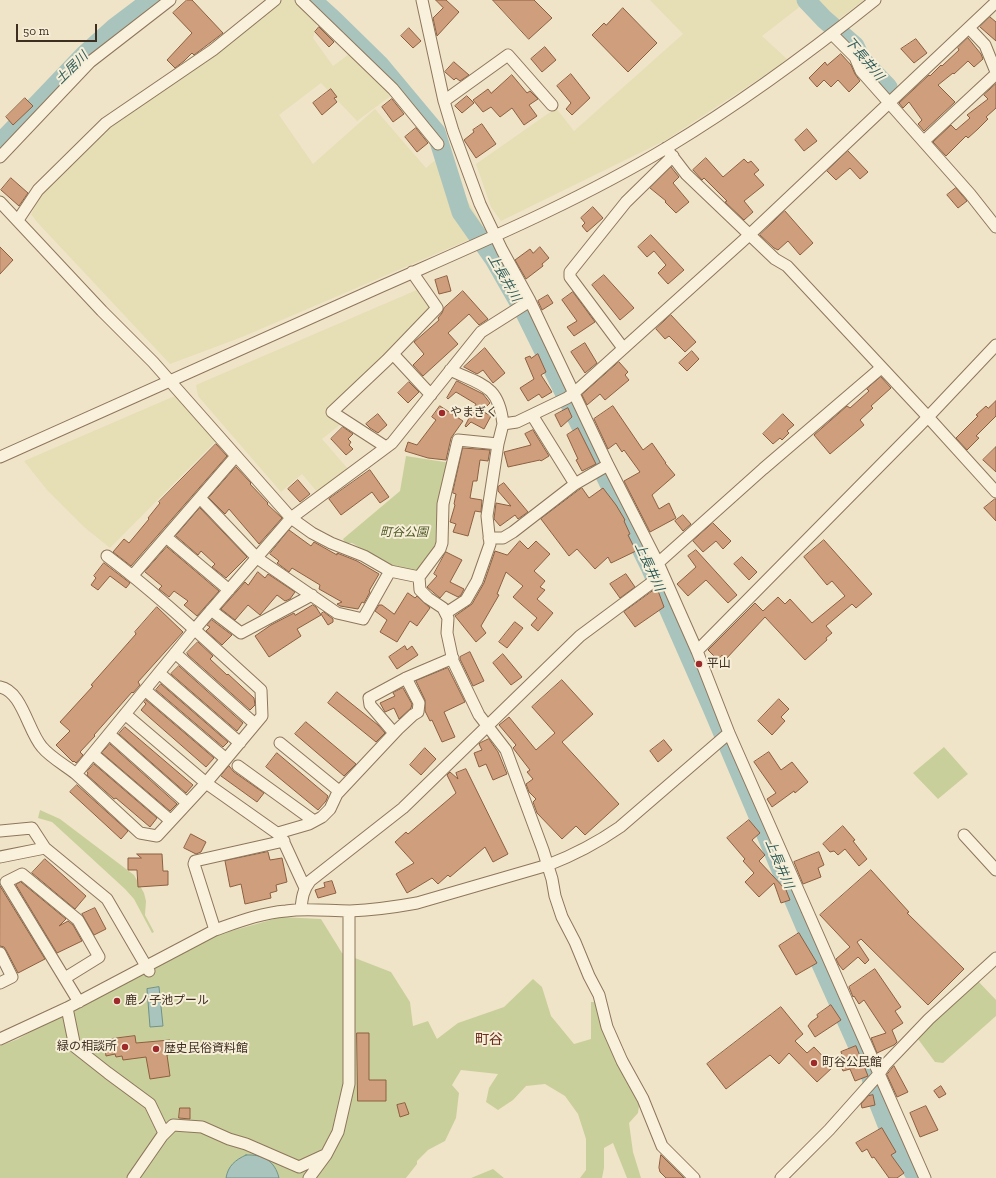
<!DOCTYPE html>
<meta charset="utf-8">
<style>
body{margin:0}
#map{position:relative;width:996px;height:1178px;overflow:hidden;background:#f0e4c8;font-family:"Zilla Slab",serif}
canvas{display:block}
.scale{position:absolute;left:16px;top:24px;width:81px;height:18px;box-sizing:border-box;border:2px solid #3d2e20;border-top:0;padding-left:5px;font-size:12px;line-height:14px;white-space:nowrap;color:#3d2e20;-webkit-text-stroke:3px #f7eed8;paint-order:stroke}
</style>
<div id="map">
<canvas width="996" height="1178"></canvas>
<div class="scale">50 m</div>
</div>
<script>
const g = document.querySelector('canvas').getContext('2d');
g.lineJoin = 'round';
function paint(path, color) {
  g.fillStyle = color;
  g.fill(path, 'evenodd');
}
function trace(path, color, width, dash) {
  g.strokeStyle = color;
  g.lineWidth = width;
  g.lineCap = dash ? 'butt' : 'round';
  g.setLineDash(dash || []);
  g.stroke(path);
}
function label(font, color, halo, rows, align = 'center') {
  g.font = font + ' "Zilla Slab","Noto Sans JP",serif';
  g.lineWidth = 4;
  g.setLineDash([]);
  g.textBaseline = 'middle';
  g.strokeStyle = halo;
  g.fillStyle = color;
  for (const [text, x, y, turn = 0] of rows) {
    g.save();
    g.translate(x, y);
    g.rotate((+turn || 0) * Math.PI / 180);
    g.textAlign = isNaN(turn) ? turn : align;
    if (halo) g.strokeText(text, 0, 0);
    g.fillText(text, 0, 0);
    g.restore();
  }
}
paint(new Path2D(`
 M281 0H296L318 21 313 38 333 66 352 52 392 95 357 121 321 83 279 115 313 164 375 109 426 168 448 149 467 200 487 232 242 337 170 364 37 222 31 214 45 189 107 127 129 110 177 82Z
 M650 0H798L802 5 762 36 787 59 771 71 666 140 501 221 491 207 476 164 556 108 574 131 683 34Z
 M814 0H864L835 22Z
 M419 289 432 309 324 412 341 424 322 439 349 470 318 493 302 474 281 492 198 396 196 385Z
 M177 395 216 441 110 548 84 527 47 490 24 461Z`), '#e6deb5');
paint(new Path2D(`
 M406 456 451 463 438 547 418 574 394 568 352 543H345L343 539 400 491Z
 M944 747 968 774 938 799 913 773Z
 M40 810 60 819 134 875 144 893 146 901 145 915 154 932 152 933 134 899 125 889 52 822 38 818Z
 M281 917 321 919 342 953 391 972 410 1002 413 1026 428 1021 437 1039 458 1023 504 1007 533 979 542 987 551 1016 574 1044 591 1039V1002H602L606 1037 640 1099 638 1113 629 1123 633 1152 641 1178H627L613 1143 604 1148V1168L602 1178H580L586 1170V1139L578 1114 565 1096 545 1084 526 1086 513 1100 498 1110 486 1102 489 1088 498 1074 461 1070 452 1085 459 1093 456 1118 445 1141 428 1150 417 1161V1164L406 1178H0V1046L18 1039 45 1023 93 1000 217 935Z
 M977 980 996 1000V1016L943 1063 935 1062 918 1039 922 1031Z
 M493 1169 504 1178H471Z`), '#c9cf9b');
const water = new Path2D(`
 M159 987 163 1026 150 1027 147 989Z
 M246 1155C263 1154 275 1161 279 1178H226C228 1166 235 1160 246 1155Z`);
paint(water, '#a9c4bc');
trace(water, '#6f938a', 1);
trace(new Path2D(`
 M312 0 333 19 380 65 436 132 461 212 494 259 526 315 650 567 712 708 821 964 869 1071 878 1102 893 1140 917 1178
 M806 0 824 19 855 46 861 59 888 87
 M0 143 84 55 115 27 151 0`), '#a9c4bc', 19);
const building = new Path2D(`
 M187 0H192L223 33 194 55 192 53 184 61 175 68 167 60 192 33 173 13Z
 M436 0H446L459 12 437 36 433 18 443 8Z
 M493 0H534L552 18 529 39Z
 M623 8 657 43 628 72 592 35 604 23 606 25Z
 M990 17 996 22V41L980 27Z
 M319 27 334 42 329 47 315 32Z
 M409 28 421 41 413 48 401 36Z
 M968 38 981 54 983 59 974 67 968 61 954 74 953 73 938 85 955 102 924 131 918 124 922 120 909 102 903 108 899 103 929 75 930 76 941 65 942 66 959 50 958 48Z
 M916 39 927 53 914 63 901 49Z
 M545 47 556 60 542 72 531 59Z
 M841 54 851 65 855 74 860 81 849 92 838 80 831 87 824 80 817 87 809 78 825 62 827 65Z
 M454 62 469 75 460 81 456 78 454 80 445 72Z
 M571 74 590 98 572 115 566 109 571 103 557 86Z
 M512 75 527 93 530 91 538 99 529 105 537 116 524 125 512 108 500 117 491 107 483 112 473 100 488 89 491 93Z
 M996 84V108L986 117 988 119 978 129 968 138 966 136 946 156 933 142 951 125 956 130 970 118 967 115 988 99 984 95Z
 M331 89 337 97 334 98 337 102 322 115 313 103Z
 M467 96 474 103 462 113 455 106Z
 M25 98 33 106 13 125 6 117Z
 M392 99 404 114 393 122 382 107Z
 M482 124 496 144 476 158 464 140 474 132 473 130Z
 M416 128 428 143 417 152 405 137Z
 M807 129 817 141 804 151 795 140Z
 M848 151 868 172 860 179 850 168 836 180 827 171Z
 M706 158 723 177 744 159 748 163 751 161 759 170 754 174 764 185 744 201 753 212 744 220 725 202 727 201 704 178 702 180 693 170Z
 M671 167 679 177 673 183 689 202 676 213 665 202 666 201 650 188Z
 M11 178 28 193 19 206 1 190Z
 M956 188 967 201 958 208 947 195Z
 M593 207 603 218 587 232 582 226 585 223 581 218Z
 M785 211 813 243 800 255 788 241 778 250 774 248 760 235Z
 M651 235 684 270 668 284 658 273 666 265 654 251 647 257 638 247Z
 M0 247 13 260 0 274Z
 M540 247 549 258 542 264 543 266 526 279 515 260 530 249 533 253Z
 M604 275 634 308 620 320 592 285Z
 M447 276 451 291 439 294 435 280Z
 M463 291 488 319 479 325 469 314 448 333 458 344 423 376 413 365 424 354 414 342 439 320 438 318 442 313 444 308Z
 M573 292 595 322 574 336 567 327 577 321 562 300Z
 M548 295 553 303 542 310 538 301Z
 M671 315 696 342 685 352 669 336 665 339 656 329Z
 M585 343 597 363 585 373 571 352Z
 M485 348 505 373 493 383 483 370 477 374 464 367Z
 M692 351 699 359 687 371 679 363Z
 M538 354 546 372 541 375 552 392 542 398 539 394 528 401 520 388 534 379 525 358 530 356 531 358Z
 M619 362 628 372 625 375 629 380 605 400 600 394 587 405 582 395Z
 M881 377 891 388 871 406 873 408 860 420 864 425 830 454 814 435 847 406 850 408 869 391 867 389Z
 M457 381 483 394 490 403 482 411 491 416 484 429 471 422 466 427 465 426 476 404 456 392 448 399 447 398Z
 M409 382 419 392 408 403 398 393Z
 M996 401V416L976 436 979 438 967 450 956 438 978 416 976 415 986 406 988 408Z
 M440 406 463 421 451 438 446 460 428 458 405 451 408 442 417 445 436 420 432 417Z
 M613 406 643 450 652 443 666 463H665L675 475 652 495 659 509 669 503 676 518 650 532 624 481 640 472 624 450 622 452 616 443 608 449 594 419Z
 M568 408 572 417 561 427 555 415Z
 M378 414 387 425 378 433 370 428 366 424Z
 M783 414 794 425 787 431 789 433 782 440 780 438 773 444 763 434Z
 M343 427 353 434 348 439 351 442 349 445 353 449 346 455 331 439Z
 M578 428 596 464 582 471 576 460 578 459 567 435Z
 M533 430 549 456 541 461 540 460 508 467 504 452 531 445 525 434Z
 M216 444 227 456 131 566 113 552 124 539 129 543 149 519 148 518 160 503 159 502Z
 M996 447V472L983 460Z
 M463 448 490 450 488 461 480 460 477 481H473L470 498 482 500 481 512 475 511 468 536 453 532 456 524 450 522 455 505 454 504 456 494 453 493Z
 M236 467 251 483 250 484 268 503 267 504 282 518 259 544 229 509 225 514 209 498Z
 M370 470 389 497 380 503 372 492 341 515 329 499Z
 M298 480 310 494 300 502 288 489Z
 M504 483 528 512 518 519 515 515 500 526 494 519 496 503 511 506 498 491V487Z
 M582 488 589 498 603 488 616 505 625 520 624 521 630 534 628 535 636 551 611 563 608 557 595 569 577 549 569 556 541 519Z
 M995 499H996V521L984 508Z
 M200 508 247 557 226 578 212 567 215 564 201 551 198 555 176 536Z
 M683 515 691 524 683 531 675 521Z
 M713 523 731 541 723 549 716 541 703 552 693 541Z
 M289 530 311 546 314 542 337 555V553L357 561 379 574 369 591 370 592 364 603 362 602 358 609 340 606 337 604 342 602 319 589 320 585 292 568 289 572 277 563 279 561 270 554Z
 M824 540 872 594 856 608 852 604 826 626 832 633 826 638 827 640 805 660 765 617 726 659 722 655 718 660 708 650 755 603 763 611 778 597 785 604 790 599 812 623 845 596 832 581 827 585 804 557Z
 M520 541 528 549 536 541 550 554 534 571 545 581 540 587 545 590 537 599 553 613 538 631 531 625 537 618 513 597 523 586 506 572 497 594 499 595 481 626 486 633 476 642 455 616 472 604 484 583 495 551 507 555Z
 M167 547 219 591 197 616 184 605 188 601 174 591 169 597 159 589 162 586 145 572Z
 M696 550 737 595 728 603 706 580 688 596 677 584 696 567 688 556Z
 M446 552 462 560 450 582 464 589 461 595 458 597 446 591 440 598 427 587 437 576 434 574Z
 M742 557 757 572 749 580 734 564Z
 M104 563 130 583 126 588 110 576 98 590 91 585 96 578 94 576Z
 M258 572 265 578 268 574 295 592 290 599 285 601 277 595 260 615 248 605 235 620 221 609 245 582 248 585Z
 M626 574 635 587 620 598 610 584Z
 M657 588 664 607 635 627 624 612Z
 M408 593 415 598 417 596 430 608 417 626 410 621 397 642 380 632 387 620 375 611 379 605H382L394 614Z
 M313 605 316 607 321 615 297 629 301 636 269 657 255 636 271 625 294 613 295 615Z
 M157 607 183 632 138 682 140 685 133 693 132 692 110 717 94 735 95 736 80 752 83 755 76 763 74 761 73 762 56 745 70 731 60 722 93 686 91 685 136 634 135 632Z
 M324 612 333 619V622L328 625 321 614Z
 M212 620 232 635 222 645 206 631 210 627 207 625Z
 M515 622 523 628 507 648 499 642Z
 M198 642 213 656 210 659 227 675 228 674 254 698 255 705 250 710 188 655 187 653Z
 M405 646 407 650 412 646 418 655 397 669 389 657Z
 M470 652 484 681 473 686 460 659V657Z
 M503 654 522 677 511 685 493 663Z
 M179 666 243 723 237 731 171 674Z
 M448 668 465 702 444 712 455 737 442 742 432 720 430 721 425 711V700L416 681Z
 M562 680 593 714 562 742 619 804 585 835 576 826 562 839 537 813 533 802 536 799 529 792 526 784 533 779 527 772 530 770 513 748 516 745 499 725 509 717 536 750 555 733 532 707Z
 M161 684 228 742 223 747 156 690Z
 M403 688 412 704 411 708 399 719 394 708 385 712 380 703 395 696 393 693Z
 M337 692 378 725 385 733 376 742 328 703Z
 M779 699 789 709 781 717 785 721 772 735 758 721Z
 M146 700 214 758 206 767 141 710 146 704 144 702Z
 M306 722 356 764 344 776 295 734Z
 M125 727 193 785 186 793 119 734Z
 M489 739 498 752 507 774 493 780 486 764 479 767 474 753 482 750 479 744 480 743Z
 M664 740 672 750 658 762 650 751Z
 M110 744 177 804 170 811 102 753Z
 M425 748 436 759 421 775 410 765Z
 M769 752 781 770 792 762 808 782 795 793 794 791 772 807 767 799 776 793 754 762Z
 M277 753 328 796 326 801 318 810 266 767Z
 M94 764 157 818 150 827 116 798 114 799 87 775 88 773 87 772Z
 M229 766 234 772 264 793 257 802 221 776Z
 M466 769 508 854 493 862 485 847 450 877 448 875 438 884 432 878 407 893 396 874 414 863 395 842 406 832 408 834 456 793 447 775 450 772 458 779 456 773Z
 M77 785 128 831 121 839 70 792Z
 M749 820 760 833 752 840 765 855 759 861 786 890 790 900 781 903 774 883 759 897 745 882 754 873 743 861 745 859 727 838Z
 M843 826 855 840 853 841 867 859 859 866 845 849 838 855 834 851 830 852 823 844Z
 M191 834 206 842 201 852 196 854 184 848Z
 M268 852 270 860 282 858 287 882 276 885 277 891 270 893 271 898 245 904 241 884 230 887 225 861Z
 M819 852 824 865 818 868 821 877 803 884 794 862Z
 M137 854H162L163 871H168V885L138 887 137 870H128V858H141Z
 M45 859 86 896 75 909 32 873Z
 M871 870 909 912 907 913 964 969 928 1005 861 939 857 942 869 960 865 964 858 957 843 970 839 965 836 959 850 947 820 915Z
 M332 881 336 893 318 898 315 890 325 887 324 883Z
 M21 882 66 919 59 926 68 921 73 925 82 941 57 953 16 885Z
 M0 886 45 959 18 973 6 950 4 947 0 946Z
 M95 908 106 929 94 935 82 914Z
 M799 933 817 963 796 975 779 946Z
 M875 969 901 1007 895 1011 903 1023 892 1030 897 1042 894 1045 877 1053 871 1038 886 1033 864 1000 859 1004 854 996 853 997 849 987Z
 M831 1005 841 1020 815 1037 808 1026 811 1022 818 1017 817 1015Z
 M781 1007 803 1034 795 1041 807 1053 814 1047 833 1067 817 1082 789 1053 779 1064 770 1055 726 1089 707 1064Z
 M357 1033H369V1080H386V1101H358Z
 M135 1036 136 1043 170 1040 171 1054 167 1055 170 1076 150 1079 146 1057 123 1060 122 1056 116 1057 115 1054 106 1056 104 1040Z
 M856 1046 868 1076 855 1081 850 1069 843 1071 839 1061 844 1059 841 1052Z
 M894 1066 908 1092 897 1097 887 1075Z
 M941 1086 946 1094 939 1098 934 1091Z
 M873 1095 875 1105 862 1108 861 1104 868 1096Z
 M405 1103 409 1114 400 1117 397 1105Z
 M926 1106 938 1130 920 1137 910 1113Z
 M180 1108H190V1119L179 1118Z
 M882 1128 896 1152 891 1155 904 1173 897 1178H889L874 1157 872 1158 867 1149 862 1152 856 1143Z
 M661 1155 684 1178H666L660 1172 659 1168Z`);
paint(building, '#cf9f7d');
trace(building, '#8d5f41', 1);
const minor = new Path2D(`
 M301 0 393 89 438 144
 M422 0 444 101 453 131 480 204 502 250 530 301 608 465 658 563 697 651 729 733 925 1178
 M969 28 985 45 996 72
 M832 34 855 57 861 71 970 194 996 227
 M444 101 508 55 552 105
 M924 141 996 74
 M666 148 686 174 775 259 787 266 928 417 996 492
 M0 157 90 62 170 0
 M0 202 102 311 153 362 291 518 312 533 331 543 364 556 390 571 363 619 337 613 257 558 200 498
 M18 220 38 190 106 123 213 50 275 0
 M623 348 570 277V272L626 202 673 156
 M393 354 431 395
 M450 370C482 385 499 385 503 424
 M532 415 575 484
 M386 447 332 412 387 360 437 308 412 272
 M0 457C127 400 254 343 382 286 479 243 577 202 668 147 741 103 809 53 875 0
 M166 537 229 590
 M489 538H503L513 532 575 484 608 465
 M107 556C161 597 210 644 261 690L262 716 206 783 157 836 140 833 76 774 194 630 291 518 392 443 481 332 530 301
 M658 563 763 469 881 368
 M390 571 419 577 440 549 442 543 443 504 458 440 498 444 503 424 517 422 567 398 574 393 746 238 996 2
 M133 575 236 456
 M419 577 420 590 428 598 443 608 448 618 447 633 453 661 479 715 506 750 543 850 552 879 555 896 562 917 575 942 589 976 599 995 607 1027 622 1061 643 1099 662 1146 694 1178
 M211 610 241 633 312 595
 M446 613 466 600 477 581 490 544 487 516 498 444
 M697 651 928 417 996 345
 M175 653 255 724
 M159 673 240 743
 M0 687C22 691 28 731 42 747 50 757 66 766 76 774
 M145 690 226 759
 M125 714 206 783 281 836 305 888
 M394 733 370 705 369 698 406 678
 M109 734 187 803
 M280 743 339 791
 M93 754 171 821
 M238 766 314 821
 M0 831 32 828 45 848 107 899 149 971
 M278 833 309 824 322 817 330 809 337 794 398 729 413 715 418 712 419 703 406 678 453 658
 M964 835 996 870
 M0 857 45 848
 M301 909C302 898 303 890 310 881L403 808 580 636 662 575
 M215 930 194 864 195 861 284 841
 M0 953 12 977 0 983
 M65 978 99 957 78 920 22 874 6 882 79 1002
 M67 1008 75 1047 108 1073 150 1104 164 1133
 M0 1039 67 1008 215 930C238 922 261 913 286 911 307 908 329 911 350 911 373 910 395 907 417 903L548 865C574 855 597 843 620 827L729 733
 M133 1178 162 1136 173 1125 202 1127 229 1139 246 1144 299 1167 325 1155
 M309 1178 326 1155 338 1132 349 1084V911
 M781 1178 829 1130 879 1074 885 1065 929 1019 996 958`);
trace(minor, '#8d765c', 13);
trace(minor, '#faf1dc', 11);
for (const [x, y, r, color] of [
 [442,413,4,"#9e2a2b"],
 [699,664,4,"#9e2a2b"],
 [117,1001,4,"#9e2a2b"],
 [125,1047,4,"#9e2a2b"],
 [156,1049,4,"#9e2a2b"],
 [814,1063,4,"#9e2a2b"]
]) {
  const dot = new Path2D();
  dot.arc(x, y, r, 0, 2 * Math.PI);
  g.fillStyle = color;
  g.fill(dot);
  trace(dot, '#f7eed8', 1.5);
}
label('12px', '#3d2e20', '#f7eed8', [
 ["やまぎく",450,413],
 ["平山",707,664],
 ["鹿ノ子池プール",125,1001],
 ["緑の相談所",117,1047,"right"],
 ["歴史民俗資料館",164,1049],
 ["町谷公民館",822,1063]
], 'left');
label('italic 12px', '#4d5a26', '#f7eed8', [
 ["町谷公園",404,533]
]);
label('italic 13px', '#2f5d5a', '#f7eed8', [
 ["下長井川",864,59,50],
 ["土居川",72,68,-45],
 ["上長井川",504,278,60],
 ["上長井川",649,567,65],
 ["上長井川",779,864,67]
]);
label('14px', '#6b2e1e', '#f7eed8', [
 ["町谷",489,1040]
]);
</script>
